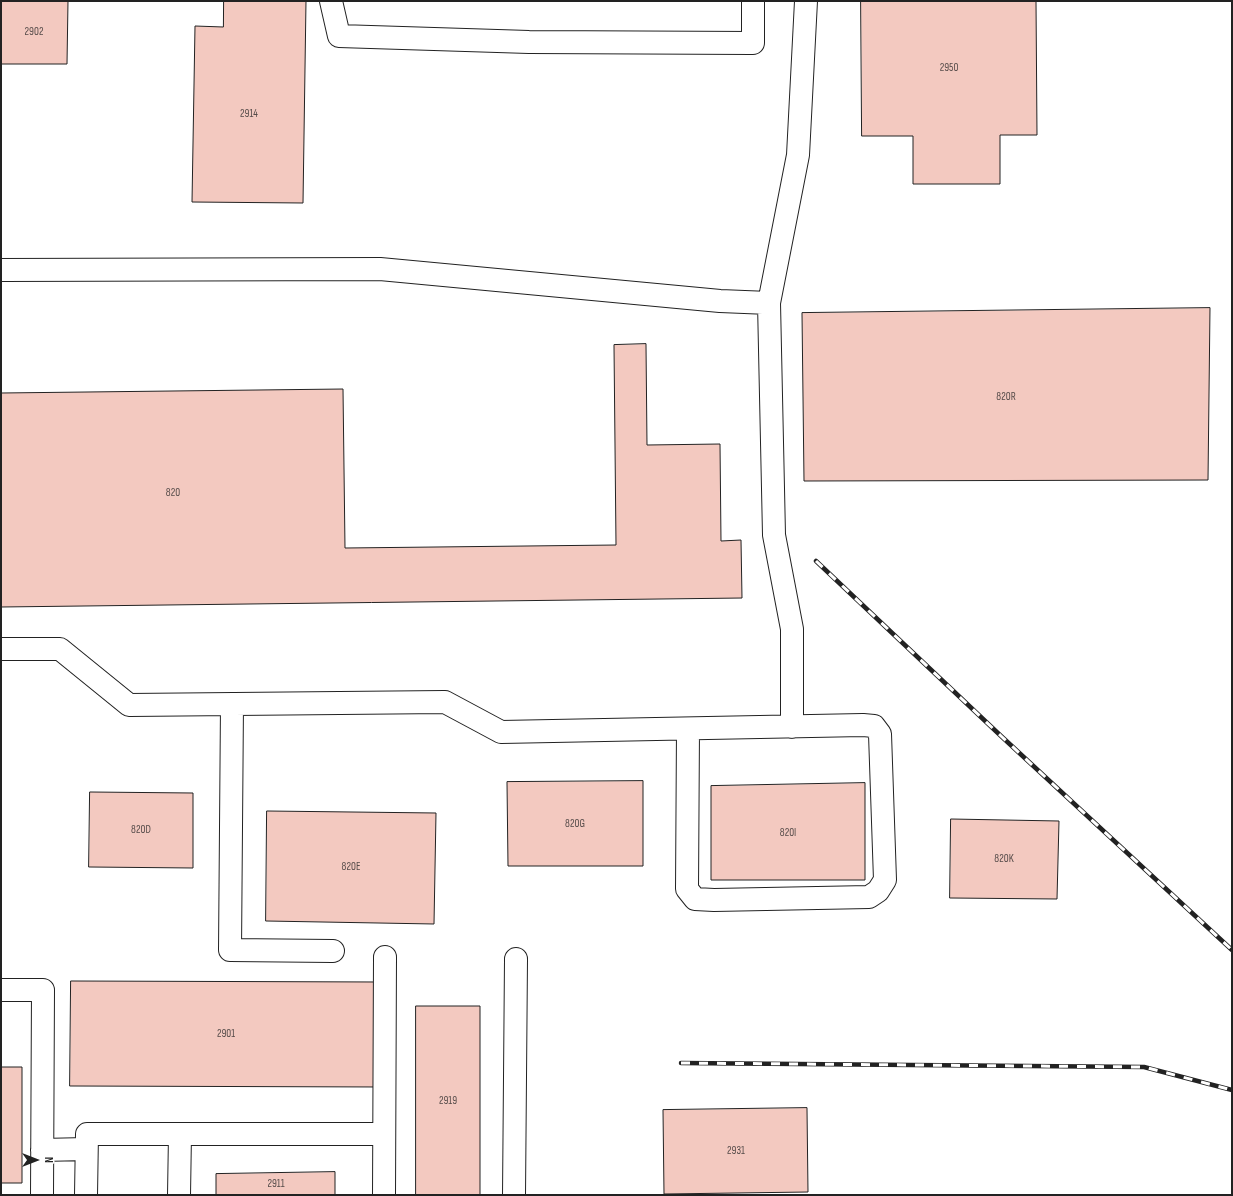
<!DOCTYPE html>
<style>
body{margin:0}
#map{position:relative;width:1233px;height:1196px;overflow:hidden;background:#fff;font-family:"Sofia Sans Condensed",sans-serif}
canvas{display:block}
.frame{position:absolute;inset:0;border:2px solid #222;pointer-events:none}
.north{position:absolute;left:16px;top:1140px;width:40px;height:40px;-webkit-text-stroke:3px #fff;paint-order:stroke;rotate:90deg;font-size:11px;font-weight:700;line-height:16px;text-align:center;color:#222}
.north::after{content:'';display:block;margin:auto;width:14px;height:18px;background:#222;clip-path:polygon(50% 0,100% 100%,50% 72%,0 100%)}
</style>
<div id="map">
<canvas width="1233" height="1196"></canvas>
<div class="frame"></div>
<div class="north">N</div>
</div>
<script>
const g = document.querySelector('canvas').getContext('2d');
g.lineJoin = 'round';
function paint(path, color) {
  g.fillStyle = color;
  g.fill(path, 'evenodd');
}
function trace(path, color, width, dash) {
  g.strokeStyle = color;
  g.lineWidth = width;
  g.lineCap = dash ? 'butt' : 'round';
  g.setLineDash(dash || []);
  g.stroke(path);
}
function label(font, color, halo, rows, align = 'center') {
  g.font = font + ' "Sofia Sans Condensed",sans-serif';
  g.lineWidth = 3;
  g.setLineDash([]);
  g.textBaseline = 'middle';
  g.strokeStyle = halo;
  g.fillStyle = color;
  for (const [text, x, y, turn = 0] of rows) {
    g.save();
    g.translate(x, y);
    g.rotate((+turn || 0) * Math.PI / 180);
    g.textAlign = isNaN(turn) ? turn : align;
    if (halo) g.strokeText(text, 0, 0);
    g.fillText(text, 0, 0);
    g.restore();
  }
}
const building = new Path2D(`
 M1 1H68L67 64H1Z
 M224 1H306L303 203 192 202 195 26 223 27Z
 M861 1H1036L1037 135H1000V184H913V136H862Z
 M1210 308 1208 480 804 481 802 313Z
 M646 344 647 445 720 444 721 541 741 540 742 598 1 607V393L343 389 345 548 616 545 614 345Z
 M643 781V866H508L507 782Z
 M865 783V880H711V786Z
 M90 792 193 793V868L89 867Z
 M267 811 436 813 434 924 266 921Z
 M951 819 1059 821 1057 899 950 898Z
 M71 981 381 982V1087L70 1086Z
 M416 1006H480V1195H416Z
 M1 1067H22V1183H1Z
 M807 1108 808 1192 664 1194 663 1110Z
 M335 1172V1195H216V1174Z`);
paint(building, '#f3c9c0');
trace(building, '#222', 1);
const minor = new Path2D(`
 M331 1 339 36 529 42 753 43V1
 M1 270 380 269 720 301 769 303
 M1 649H60L129 705 445 702 501 732 863 725 874 726 880 734 885 880 878 891 869 897 714 900 695 899 687 889 688 729
 M232 704 230 950 333 951
 M792 727V629L774 535 769 303 798 155 806 1
 M1 990H43L42 1195
 M42 1150 86 1149
 M86 1195 87 1134H384
 M179 1195 180 1134
 M384 1195 385 957
 M514 1195 516 959`);
trace(minor, '#222', 24);
trace(minor, '#fff', 22);
const rail = new Path2D(`
 M816 561 1001 736 1232 950
 M681 1063 1144 1067 1232 1090`);
trace(rail, '#222', 4.5);
trace(rail, '#fff', 3, [9]);
label('11px', '#564c4a', null, [
 ["2902",34,32],
 ["2950",949,68],
 ["2914",249,114],
 ["820R",1006,397],
 ["820",173,493],
 ["820G",575,824],
 ["820D",141,830],
 ["820I",788,833],
 ["820K",1004,859],
 ["820E",351,867],
 ["2901",226,1034],
 ["2919",448,1101],
 ["2931",736,1151],
 ["2911",276,1184]
]);
</script>
